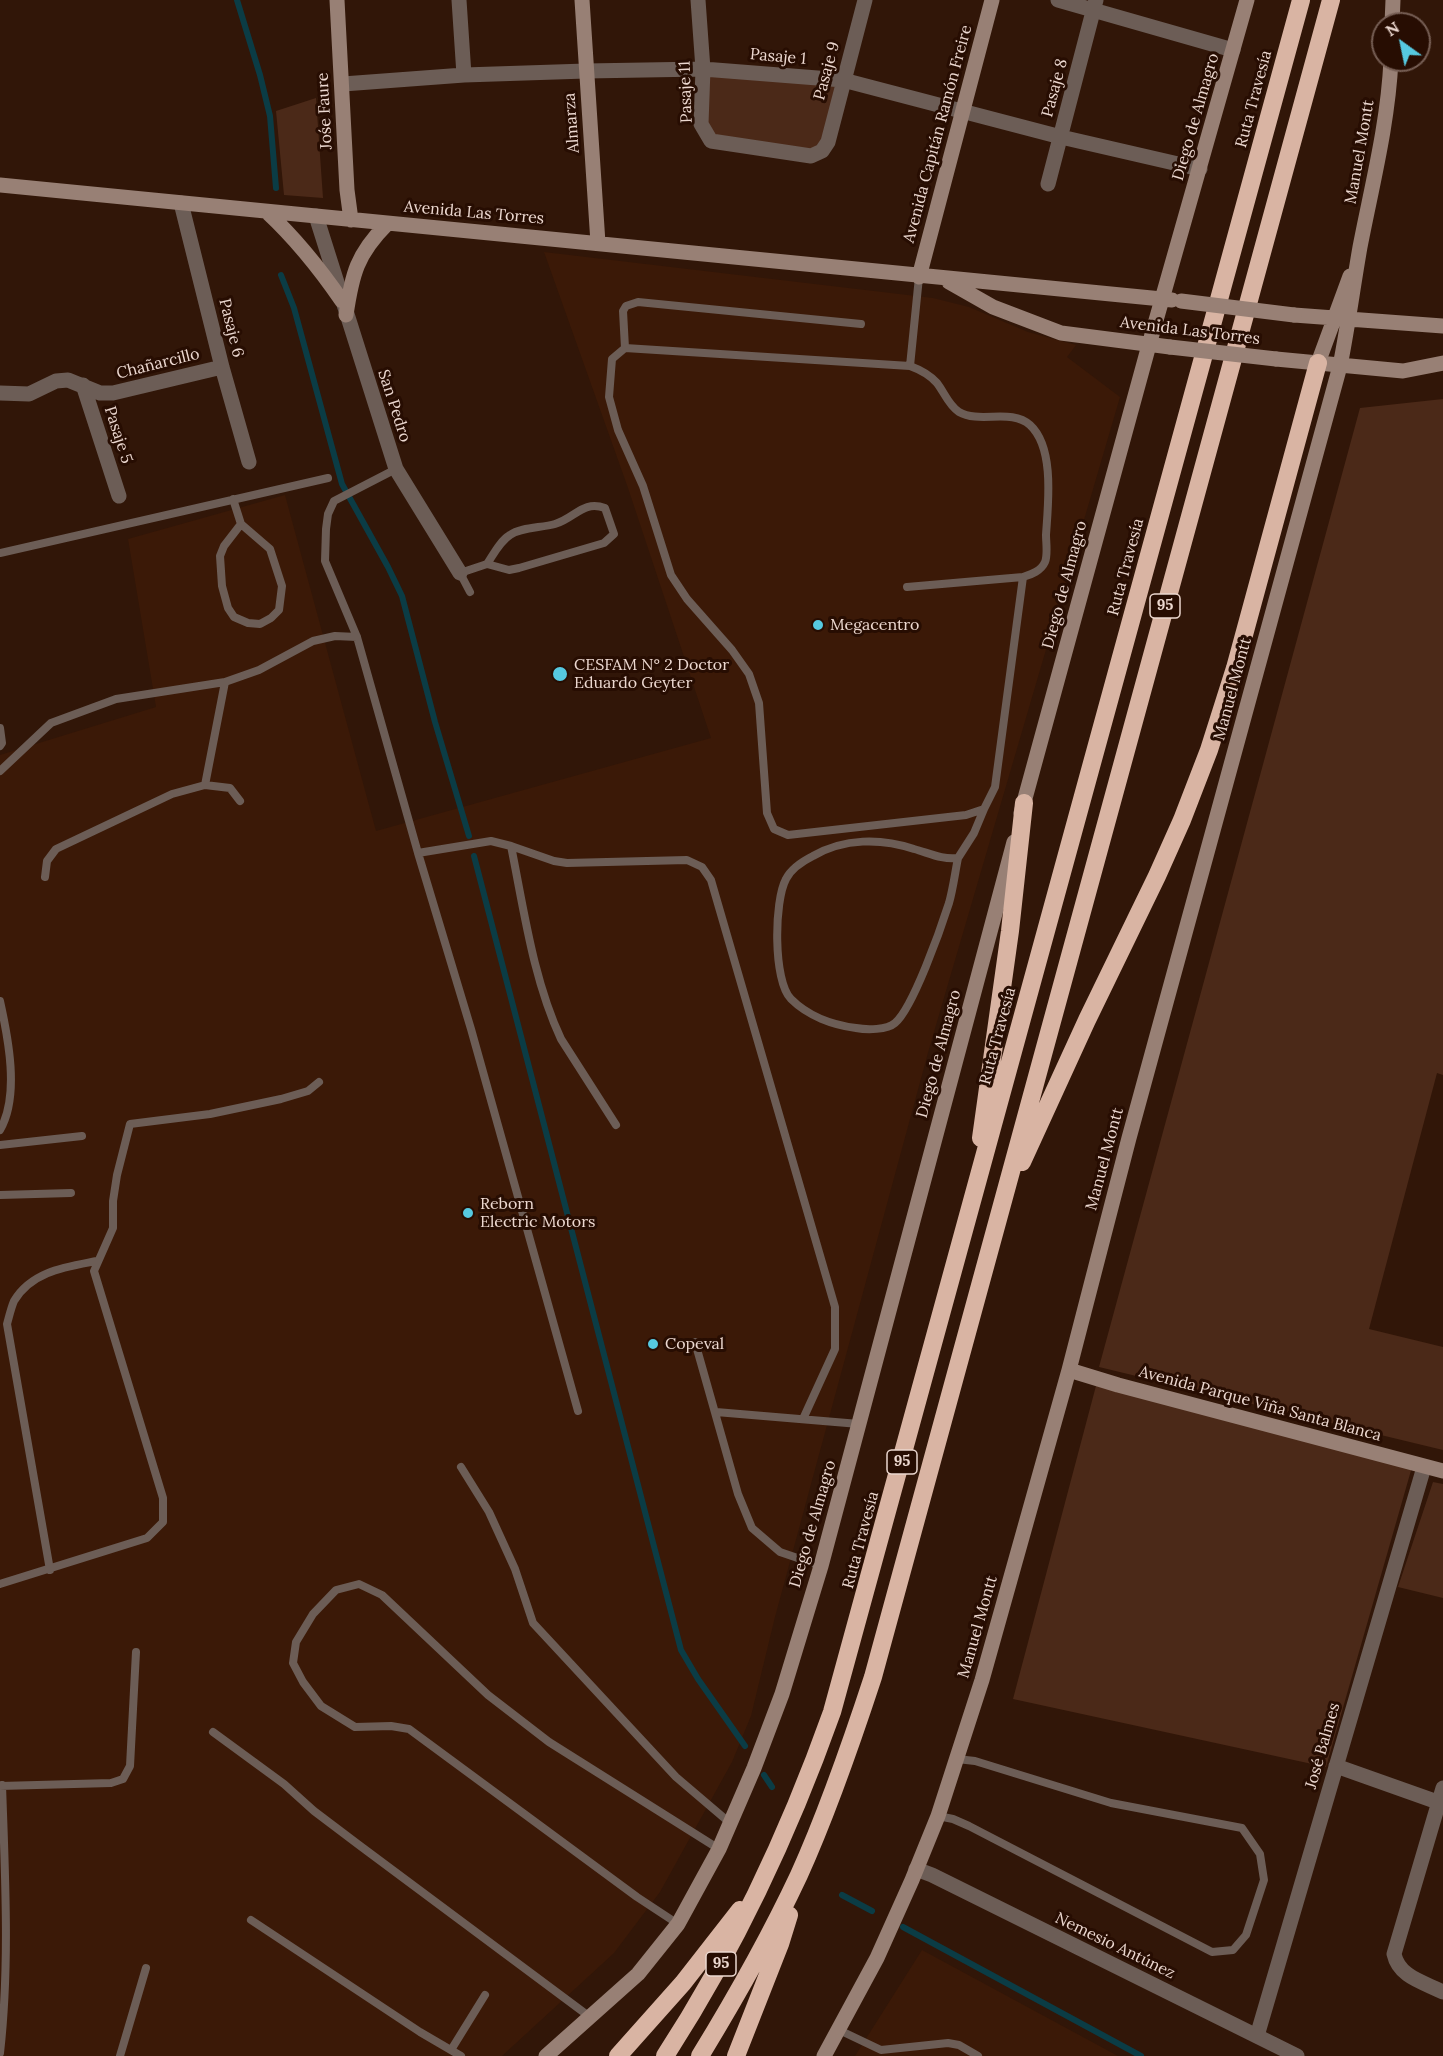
<!DOCTYPE html>
<meta charset="utf-8">
<style>
body{margin:0}
#map{position:relative;width:1443px;height:2056px;overflow:hidden;background:#311608;font-family:Lora,serif}
canvas{display:block}
.north{position:absolute;left:1371px;top:12px;width:60px;height:60px;box-sizing:border-box;background:#270d02;border:2px solid #765e54;border-radius:50%;rotate:327deg;font-size:16px;font-weight:700;line-height:24px;text-align:center;color:#ecd8d0}
.north::after{content:'';display:block;margin:auto;width:21px;height:27px;background:#56c9e0;clip-path:polygon(50% 0,100% 100%,50% 72%,0 100%)}
</style>
<div id="map">
<canvas width="1443" height="2056"></canvas>
<div class="north">N</div>
</div>
<script>
const g = document.querySelector('canvas').getContext('2d');
g.lineJoin = 'round';
function paint(path, color) {
  g.fillStyle = color;
  g.fill(path, 'evenodd');
}
function trace(path, color, width, dash) {
  g.strokeStyle = color;
  g.lineWidth = width;
  g.lineCap = dash ? 'butt' : 'round';
  g.setLineDash(dash || []);
  g.stroke(path);
}
function label(font, color, halo, rows, align = 'center') {
  g.font = font + ' Lora,serif';
  g.lineWidth = 6;
  g.setLineDash([]);
  g.textBaseline = 'middle';
  g.strokeStyle = halo;
  g.fillStyle = color;
  for (const [text, x, y, turn = 0] of rows) {
    g.save();
    g.translate(x, y);
    g.rotate((+turn || 0) * Math.PI / 180);
    g.textAlign = isNaN(turn) ? turn : align;
    if (halo) g.strokeText(text, 0, 0);
    g.fillText(text, 0, 0);
    g.restore();
  }
}
paint(new Path2D(`
 M544 252 933 298 969 307 1028 332 1076 345 1067 357 1120 397 929 1049 775 1617 751 1716 732 1762 660 1892 614 1953 502 2056H0V755L156 707 128 539 285 495 376 831 711 738 628 488Z
 M922 1950 1118 2056H855Z`), '#3b1907');
paint(new Path2D(`
 M703 69 843 80 822 151 711 141 701 124Z
 M316 98 323 198 284 195 276 111Z
 M1443 399V1075L1437 1073 1369 1329 1443 1347V1450L1099 1367 1360 408Z
 M1097 1382 1414 1460 1326 1767 1013 1699Z
 M1433 1482 1443 1484V1598L1398 1587Z`), '#4b2918');
trace(new Path2D(`
 M237 0 260 75 270 116 276 188
 M281 275 294 308 342 484 388 567 402 596 435 722 469 836
 M474 856 681 1650 698 1679 745 1746
 M764 1775 772 1787
 M842 1895 872 1911
 M903 1927 1141 2056`), '#0b3c45', 6);
trace(new Path2D(`
 M625 348 623 311 626 306 638 302 861 324
 M910 366 919 277
 M396 469 334 501 328 514 326 529 325 561 357 637 418 853
 M233 499 241 524 270 549 282 586 279 610 271 618 260 624 248 623 234 617 228 608 222 586 220 556 224 546 241 524
 M0 553 328 478
 M907 587 1023 577C1032 574 1041 571 1045 562 1048 555 1046 542 1046 535 1048 504 1055 448 1030 425 1011 408 980 424 959 412 949 406 944 392 937 383 929 374 921 370 910 366L625 348 612 359 609 397 618 430 643 486 671 575 687 599 732 650 749 674 759 703 767 813 774 829 788 835 966 815 984 809 995 787 1023 577
 M470 592 460 573 487 564 509 570 519 568 604 543 614 534 605 508C583 500 575 518 555 524 541 528 521 527 510 535 500 541 493 555 487 564
 M0 728 2 743 0 746
 M0 771 51 723 116 699 225 682 259 670 313 641 335 636 357 637
 M205 785 225 682
 M511 846C524 910 533 979 561 1039L616 1125
 M958 858C955 873 953 889 949 903 941 928 913 1008 895 1023 887 1030 867 1030 856 1028 833 1025 808 1016 791 999 773 981 774 901 786 879 791 869 803 861 813 856 844 838 881 838 914 849 929 853 942 860 958 858L974 833 984 809
 M45 877 47 861 56 849 172 794 205 785 230 788 240 801
 M0 1001C8 1037 20 1096 0 1130
 M0 1145 82 1136
 M0 1195 71 1193
 M695 1342 738 1494 752 1528 780 1552 821 1566
 M578 1411 471 1029 418 853 491 841 511 846 554 861 567 863 687 860 702 867 711 880 835 1307V1349L803 1419
 M716 1412 859 1424
 M461 1467 489 1512 515 1569 533 1623 676 1777 730 1823
 M50 1570 7 1324C9 1317 11 1308 14 1301 32 1271 66 1267 97 1261
 M0 1584 147 1538 163 1522V1498L94 1271 113 1228V1201L117 1175 130 1124 210 1114 281 1099 308 1091 319 1082
 M213 1732 284 1784 314 1811 359 1845 590 2017
 M0 1786 111 1783 123 1779 130 1766 136 1652
 M938 1816 953 1819 969 1826 1212 1952 1233 1950 1246 1935 1264 1880 1260 1854 1242 1828 1111 1803 975 1761 957 1759
 M251 1920 420 2032 461 2056
 M678 1924 637 1897 409 1729 391 1726 355 1727 321 1706 303 1682 293 1663 296 1642 313 1614 336 1590 359 1584 382 1595 488 1695 549 1742 719 1849
 M839 2030 881 2050 948 2043 959 2045 978 2056
 M451 2050 485 1995
 M0 2053C10 1964 5 1875 2 1785
 M120 2056 146 1968`), '#6c5d56', 8);
trace(new Path2D(`
 M459 0 464 75
 M698 0 703 69 701 124 711 141 811 156 822 151 828 142 865 0
 M1058 0 1233 50
 M343 84 464 75 586 71 703 69 843 80 1061 137 1200 169
 M1048 184 1096 0
 M181 203 222 367 249 462
 M316 216 396 469 460 573
 M83 385 119 496
 M0 393 29 394 56 381 68 380 100 393H113L222 367
 M1336 1766 1443 1804
 M1443 1788 1394 1954C1399 1977 1423 1982 1443 1992
 M916 1869 932 1875 1297 2056
 M1257 2036 1424 1467`), '#6c5d56', 15);
trace(new Path2D(`
 M337 0 347 190 351 220
 M582 0 598 243
 M1392 24 1393 0
 M0 185 1172 300
 M267 212C296 239 320 269 342 301
 M919 277 992 0
 M949 282 993 307 1061 333 1170 347
 M346 315C352 274 357 254 387 224
 M1294 315 1443 326
 M1276 359 1403 371 1443 363
 M1318 363 1350 276
 M1021 813 1149 345 1247 0
 M1069 1370 1118 1385 1443 1471
 M546 2056 638 1974 678 1924 719 1849 754 1768 782 1694 821 1566 1014 842
 M824 2056 877 1958 912 1880 938 1816 982 1680 1069 1370 1129 1138 1340 366C1348 326 1353 287 1360 247 1372 185 1388 124 1391 60`), '#988075', 15);
trace(new Path2D(`
 M981 1138 1010 931 1024 803
 M1022 1162 1087 1020 1157 876 1182 820 1209 750 1235 668 1318 363
 M618 2056 683 1983 740 1910
 M665 2056C735 1948 789 1833 832 1712L1301 0
 M700 2056C736 1997 770 1937 799 1875 828 1811 851 1744 873 1677L1331 0
 M736 2056 780 1944 789 1915`), '#d9b4a3', 18);
trace(new Path2D(`
 M1181 301 1294 315
 M1170 347 1276 359`), '#988075', 15);
for (const [x, y, r, color] of [
 [818,625,6,"#56c9e0"],
 [560,674,8,"#56c9e0"],
 [468,1213,6,"#56c9e0"],
 [653,1344,6,"#56c9e0"]
]) {
  const dot = new Path2D();
  dot.arc(x, y, r, 0, 2 * Math.PI);
  g.fillStyle = color;
  g.fill(dot);
  trace(dot, '#270d02', 2);
}
for (const [x, y, w] of [
 [1165,606,30],
 [902,1462,30],
 [721,1964,30]
]) {
  const box = new Path2D();
  box.roundRect(x - w / 2, y - 12, w, 24, 4.5);
  g.fillStyle = '#270d02';
  g.fill(box);
  trace(box, '#ecd8d0', 1.5);
}
label('bold 15px', '#ecd8d0', null, [
 ["95",1165,606],
 ["95",902,1462],
 ["95",721,1964]
]);
label('16px', '#ecd8d0', '#270d02', [
 ["Pasaje 1",778,57,5],
 ["Pasaje 9",827,71,-75],
 ["Pasaje 8",1055,88,-75],
 ["Pasaje 11",686,92,-92],
 ["Ruta Travesía",1254,99,-75],
 ["Jośe Faure",325,111,-93],
 ["Diego de Almagro",1196,117,-74],
 ["Almarza",572,123,-94],
 ["Avenida Capitán Ramón Freire",938,134,-75],
 ["Manuel Montt",1360,152,-80],
 ["Avenida Las Torres",474,213,5],
 ["Pasaje 6",231,328,76],
 ["Avenida Las Torres",1190,331,7],
 ["Chañarcillo",158,364,-14],
 ["San Pedro",394,406,72],
 ["Pasaje 5",118,435,72],
 ["Ruta Travesía",1126,567,-75],
 ["Diego de Almagro",1065,585,-75],
 ["Manuel Montt",1233,689,-75],
 ["Ruta Travesía",998,1036,-75],
 ["Diego de Almagro",939,1054,-75],
 ["Manuel Montt",1105,1159,-75],
 ["Avenida Parque Viña Santa Blanca",1260,1404,15],
 ["Diego de Almagro",813,1524,-74],
 ["Ruta Travesía",861,1540,-75],
 ["Manuel Montt",978,1627,-74],
 ["José Balmes",1323,1746,-74],
 ["Nemesio Antúnez",1115,1946,26]
]);
label('16px', '#ecd8d0', '#270d02', [
 ["Megacentro",830,625],
 ["CESFAM N° 2 Doctor",574,665],
 ["Eduardo Geyter",574,683],
 ["Reborn",480,1204],
 ["Electric Motors",480,1222],
 ["Copeval",665,1344]
], 'left');
</script>
